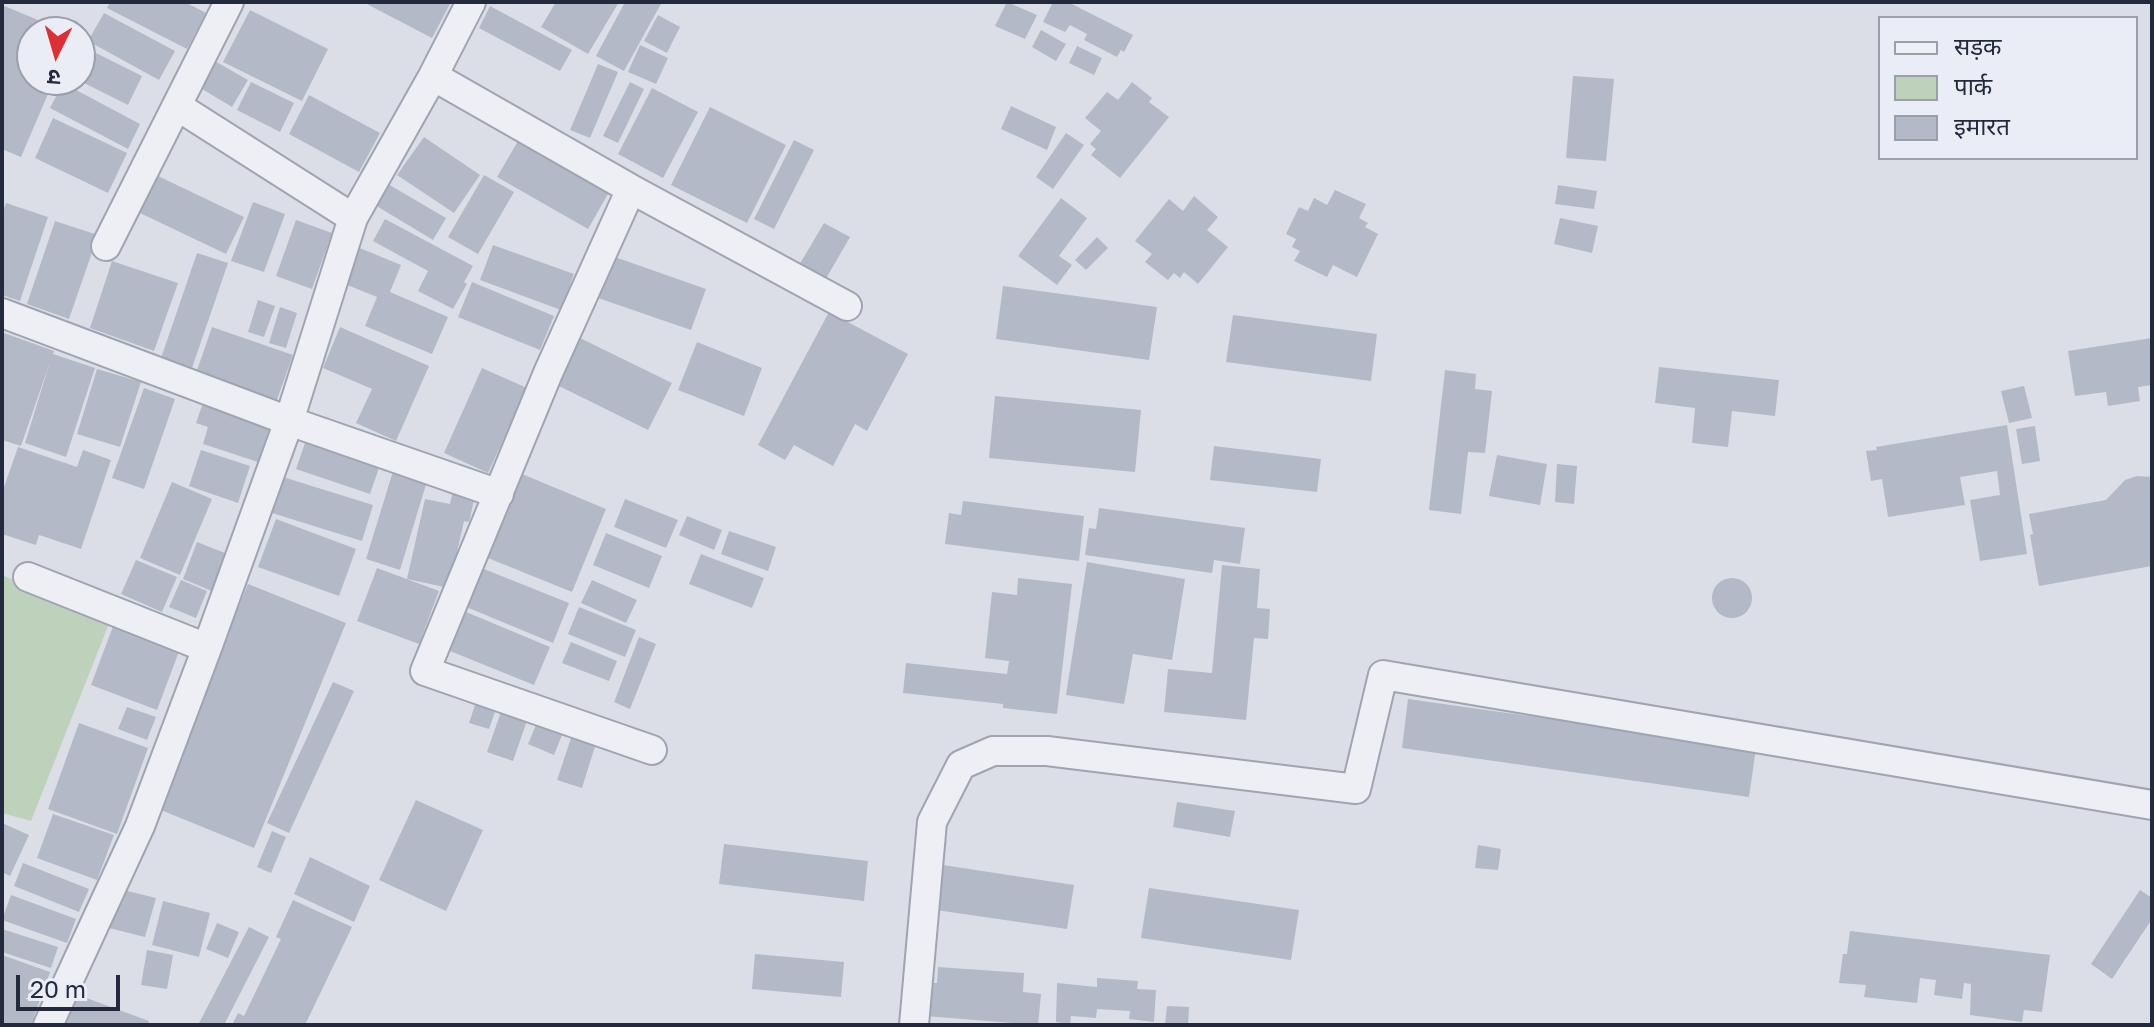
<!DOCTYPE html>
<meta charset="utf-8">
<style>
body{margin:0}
#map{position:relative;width:2154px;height:1027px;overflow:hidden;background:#dbdee7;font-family:"Golos Text","Noto Sans Devanagari",sans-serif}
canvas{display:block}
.frame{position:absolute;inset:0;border:4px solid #232a3e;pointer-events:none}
.legend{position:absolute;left:1878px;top:16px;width:260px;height:144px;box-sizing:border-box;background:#eaedf5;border:2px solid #9a9fac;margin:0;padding:10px 14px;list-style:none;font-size:24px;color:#232a3e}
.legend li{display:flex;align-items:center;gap:16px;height:40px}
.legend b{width:40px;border:2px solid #9a9fac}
.north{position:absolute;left:16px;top:16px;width:80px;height:80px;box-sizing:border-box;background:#eaedf5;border:2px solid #9a9fac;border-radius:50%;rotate:185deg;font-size:22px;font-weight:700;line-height:32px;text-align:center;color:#232a3e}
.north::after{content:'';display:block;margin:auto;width:28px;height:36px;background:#dc3035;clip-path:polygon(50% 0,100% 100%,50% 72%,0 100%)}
.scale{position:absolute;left:16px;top:975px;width:104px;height:36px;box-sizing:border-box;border:4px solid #232a3e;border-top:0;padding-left:10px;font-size:24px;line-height:28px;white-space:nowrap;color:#232a3e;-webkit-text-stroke:6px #eaedf5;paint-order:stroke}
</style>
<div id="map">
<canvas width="2154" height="1027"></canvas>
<div class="frame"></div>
<ul class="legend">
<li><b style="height:10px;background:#eeeff5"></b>सड़क</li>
<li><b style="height:22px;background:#bed2bb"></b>पार्क</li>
<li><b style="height:22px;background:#b4b9c7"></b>इमारत</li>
</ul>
<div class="north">उ</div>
<div class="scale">20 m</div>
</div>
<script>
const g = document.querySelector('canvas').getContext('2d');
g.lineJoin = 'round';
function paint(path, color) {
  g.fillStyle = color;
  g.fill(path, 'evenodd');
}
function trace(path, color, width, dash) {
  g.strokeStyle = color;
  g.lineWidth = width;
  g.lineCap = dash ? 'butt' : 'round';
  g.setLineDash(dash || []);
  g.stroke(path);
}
paint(new Path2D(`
 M2 575 110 621 31 821 2 813Z`), '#bed2bb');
paint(new Path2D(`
 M110 2H185L206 13 187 49 107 8Z
 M363 2H451L432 38Z
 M556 2H619L588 54 541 27Z
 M625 2H662L624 71 596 56Z
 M1007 2 1037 15 1025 39 995 26Z
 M1053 2H1068L1133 35 1124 52 1121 50 1117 57 1084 40 1087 34 1070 25 1065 32 1043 22Z
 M2 5 67 32H32V80H54L21 157 2 149Z
 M490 6 572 50 560 71 479 28Z
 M250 10 328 49 302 101 223 62Z
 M104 13 175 51 159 80 88 41Z
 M658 15 680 27 667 53 644 41Z
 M1041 30 1066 44 1056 61 1032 47Z
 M80 45 142 76 128 105 80 81Z
 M640 45 668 58 656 84 628 72Z
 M1077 46 1102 58 1094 75 1069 63Z
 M213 60 248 80 232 107 197 86Z
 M598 64 618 72 590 138 570 130Z
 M1573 76 1614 79 1606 161 1566 158Z
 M251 82 294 103 280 132 237 110Z
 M630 82 644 89 618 143 603 136Z
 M1132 82 1152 98 1149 102 1169 117 1120 178 1091 155 1096 149 1090 144 1101 131 1085 118 1107 92 1118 100Z
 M63 83 140 124 128 149 50 108Z
 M652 88 698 112 663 178 618 154Z
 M309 95 380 133 359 172 289 134Z
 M1011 106 1056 127 1047 150 1001 129Z
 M710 107 786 145 747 223 671 185Z
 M53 118 127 153 108 193 35 158Z
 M1066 133 1084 145 1053 189 1036 177Z
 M521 136 612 187 588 229 497 177Z
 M424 137 480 175 454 213 397 175Z
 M794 140 814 150 774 229 754 219Z
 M484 175 514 192 478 254 448 237Z
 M158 176 244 217 226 254 140 213Z
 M388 184 446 218 433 240 375 205Z
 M1558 185 1597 191 1594 209 1555 204Z
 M1335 190 1366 204 1359 218 1368 223 1365 227 1378 234 1357 277 1333 265 1327 277 1294 261 1300 251 1292 247 1296 239 1286 234 1299 207 1308 211 1314 198 1327 205Z
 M1194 196 1218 217 1207 230 1228 247 1198 284 1184 272 1180 278 1174 273 1168 280 1145 262 1152 254 1135 241 1169 199 1183 211Z
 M1061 198 1087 218 1059 256 1072 265 1057 285 1018 256Z
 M253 202 285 214 264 272 231 261Z
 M6 203 48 217 20 301 2 295V214Z
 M1560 218 1598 226 1592 253 1554 244Z
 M385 219 473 266 464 282 467 284 453 309 418 291 428 271 373 241Z
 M296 220 332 233 312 289 276 276Z
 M55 221 98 235 69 319 27 304Z
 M824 223 850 237 824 282 798 267Z
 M1097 237 1108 248 1086 270 1075 260Z
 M350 244 401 265 390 292 448 317 432 354 365 326 377 297 335 280Z
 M493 245 574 274 561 310 480 280Z
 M197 253 228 263 192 368 161 358Z
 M612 256 706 289 691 330 598 298Z
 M112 261 178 283 154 351 90 328Z
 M472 282 554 316 540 350 458 317Z
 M1003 286 1157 307 1149 360 996 339Z
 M258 300 275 306 264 337 248 332Z
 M280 307 297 313 286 348 269 343Z
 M829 312 908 354 867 431 855 424 833 466 794 445 785 460 758 445Z
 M1233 315 1377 334 1371 381 1226 362Z
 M212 327 293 355 274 408 194 379Z
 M340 327 429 366 396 441 356 423 372 389 323 368Z
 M4 333 54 351 53 354 95 368 66 457 25 443 50 362 21 446 2 440Z
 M580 338 672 383 648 430 557 385Z
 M2152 338V385L2138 387 2140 401 2108 406 2106 392 2075 396 2068 351Z
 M697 342 762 368 744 416 678 390Z
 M1659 367 1779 380 1775 416 1732 411 1728 447 1692 443 1695 408 1655 403Z
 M482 368 527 388 488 473 444 453Z
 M97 369 141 382 120 447 77 434Z
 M1445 370 1476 374 1475 389 1492 391 1485 453 1468 452 1461 514 1429 510Z
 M2024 386 2032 418 2009 423 2001 391Z
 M144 388 175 399 144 489 112 478Z
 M995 396 1141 410 1135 472 989 458Z
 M203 403 270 426 258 462 203 444 208 427 196 423Z
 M2007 425 2027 554 1980 561 1970 500 2000 495 1997 471 1960 477 1965 505 1888 517 1882 479 1871 481 1866 451 1877 450 1876 447Z
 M2035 426 2040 461 2022 464 2016 429Z
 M307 437 381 462 370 494 296 469Z
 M1214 446 1321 459 1317 492 1210 480Z
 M18 447 77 467 83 450 111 460 81 549 39 535 36 545 2 534V493Z
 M201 450 250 466 238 503 189 486Z
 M1497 455 1547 464 1540 505 1489 496Z
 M1557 464 1577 466 1574 504 1555 502Z
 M394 468 428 478 400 570 366 559Z
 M522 474 606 509 572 592 488 558Z
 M2137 476 2152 477V566L2039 586 2030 535 2033 534 2029 514 2106 500 2125 480Z
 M283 477 373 505 362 541 272 513Z
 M172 482 212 499 180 575 140 558Z
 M453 491 475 496 469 522 464 521 449 588 407 579 425 499 450 504Z
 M625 499 678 520 666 548 614 527Z
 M963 501 1084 516 1079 561 945 544 949 513 961 515Z
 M1099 508 1245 528 1240 564 1214 560 1212 573 1085 555 1089 528 1096 529Z
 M687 516 722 530 714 550 679 535Z
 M276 519 356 549 339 596 258 567Z
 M729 531 776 547 768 571 721 554Z
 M606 533 662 556 649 588 593 565Z
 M197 542 235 557 219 594 183 579Z
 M701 554 764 578 752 608 689 584Z
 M136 560 177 577 162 612 121 594Z
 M1087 562 1185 579 1172 660 1133 654 1124 704 1066 695Z
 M1222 565 1260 569 1257 608 1270 609 1268 639 1254 638 1246 720 1164 712 1168 669 1212 673Z
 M479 567 569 603 553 643 464 606Z
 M377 568 439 591 419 644 357 621Z
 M1018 578 1072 584 1057 714 1003 708V704L903 693 906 663 1007 674 1009 661 985 658 992 592 1017 595Z
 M1712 598a20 20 0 1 1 40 0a20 20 0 1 1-40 0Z
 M181 580 207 591 196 618 169 607Z
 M592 580 637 600 626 623 581 603Z
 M248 584 346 623 254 848 156 808Z
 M579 607 636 630 625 657 568 634Z
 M466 612 550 647 534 685 450 651Z
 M115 621 181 646 157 710 91 685Z
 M639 637 656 644 630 709 614 702Z
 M571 642 617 661 609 681 562 663Z
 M333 682 354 691 289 833 267 823Z
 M479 693 499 700 489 729 469 723Z
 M1408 699 1756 748 1749 797 1402 748Z
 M504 703 530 712 513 761 487 752Z
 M127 707 156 717 147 740 118 729Z
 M538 720 564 730 554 755 528 744Z
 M79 723 148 748 117 834 48 809Z
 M573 732 597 740 582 788 557 780Z
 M416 800 483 830 446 911 379 880Z
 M1177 802 1235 811 1230 837 1173 827Z
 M53 814 114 835 97 880 37 858Z
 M2 823 29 835 10 876 2 872Z
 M272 831 286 837 271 873 257 867Z
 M724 844 868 861 864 901 719 884Z
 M1478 845 1501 849 1498 870 1475 868Z
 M310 857 370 886 354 922 294 894Z
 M23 863 89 889 79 912 14 886Z
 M943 865 1074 885 1067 929 936 910Z
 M1149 888 1299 910 1291 960 1141 938Z
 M119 889 156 898 145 937 109 928Z
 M2140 890 2152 898V919L2112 979 2091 964Z
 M11 895 76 919 67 943 2 920Z
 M293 900 352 927 305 1025H232L238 1013 244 1016 281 939 276 937Z
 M163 901 210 913 199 957 152 945Z
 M217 923 239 932 228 958 206 949Z
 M249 927 269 937 224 1025H198Z
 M2 929 58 947 51 968 2 952Z
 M1850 931 2050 955 2042 1012 2024 1010 2022 1022 1970 1015 1971 984 1964 983 1962 999 1934 995 1936 980 1920 978 1917 1003 1864 997 1866 985 1839 983 1843 954H1847Z
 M147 950 173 955 167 989 141 985Z
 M755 954 844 962 841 997 752 989Z
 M2 955 50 972 31 1025H2Z
 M938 967 1024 973 1023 992 1041 994 1038 1025 925 1016 928 983H937Z
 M1097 978 1138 981 1137 989 1156 990 1154 1022 1129 1019 1130 1011 1097 1009 1096 1018 1071 1016 1070 1024 1056 1022 1057 983 1097 987Z
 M73 993 149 1021 148 1025H61Z
 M1167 1006 1189 1007 1188 1025H1165Z`), '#b4b9c7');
const street = new Path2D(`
 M433 76 631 189 847 306
 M177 106 353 218
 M631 189 548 373 425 671 652 750
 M106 246 229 2
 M2 313 289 421 499 494
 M28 577 207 648
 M48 1025 140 826 207 648 289 421 353 218 433 76 471 2
 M914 1025 932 822 961 765 993 751H1047L1356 789 1383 675 2152 805`);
trace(street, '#a0a4b1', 32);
trace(street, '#eeeff5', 28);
</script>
